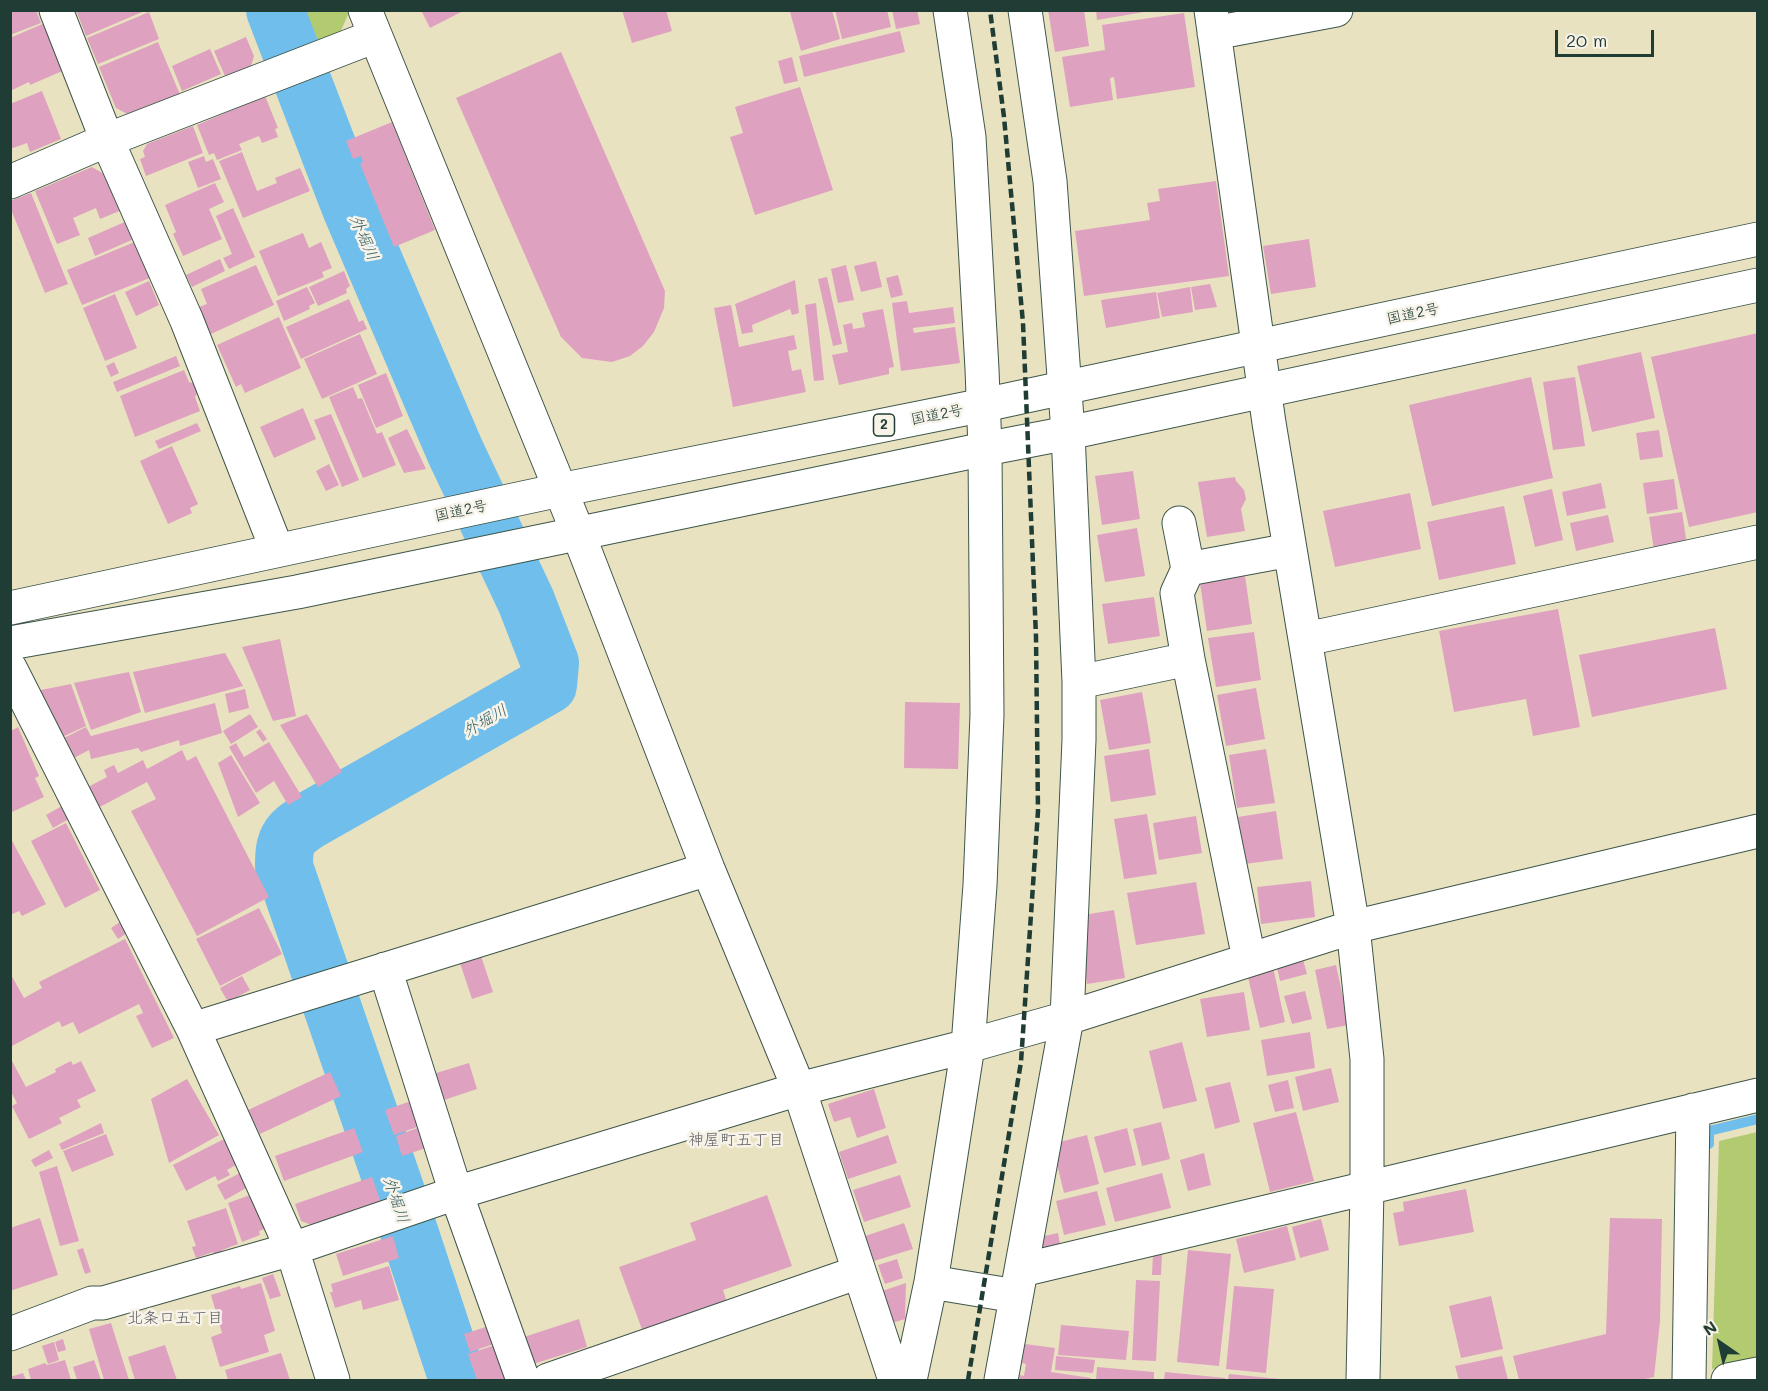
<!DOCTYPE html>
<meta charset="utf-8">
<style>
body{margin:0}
#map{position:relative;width:1768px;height:1391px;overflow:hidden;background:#e9e2c0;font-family:Mali,sans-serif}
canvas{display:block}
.frame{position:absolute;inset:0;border:12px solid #1f3d34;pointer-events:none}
.north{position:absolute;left:1690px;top:1313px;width:60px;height:60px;-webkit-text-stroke:4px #f7f3e8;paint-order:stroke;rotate:326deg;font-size:16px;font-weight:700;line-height:24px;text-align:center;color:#1f3d34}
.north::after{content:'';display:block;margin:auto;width:21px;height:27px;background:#1f3d34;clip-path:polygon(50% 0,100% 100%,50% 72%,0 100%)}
.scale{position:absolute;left:1555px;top:30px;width:99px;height:27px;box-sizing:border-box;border:3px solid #1f3d34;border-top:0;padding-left:8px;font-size:18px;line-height:21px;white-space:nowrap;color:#1f3d34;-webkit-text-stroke:4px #f7f3e8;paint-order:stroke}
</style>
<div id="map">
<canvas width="1768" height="1391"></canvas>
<div class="frame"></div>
<div class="north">N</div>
<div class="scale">20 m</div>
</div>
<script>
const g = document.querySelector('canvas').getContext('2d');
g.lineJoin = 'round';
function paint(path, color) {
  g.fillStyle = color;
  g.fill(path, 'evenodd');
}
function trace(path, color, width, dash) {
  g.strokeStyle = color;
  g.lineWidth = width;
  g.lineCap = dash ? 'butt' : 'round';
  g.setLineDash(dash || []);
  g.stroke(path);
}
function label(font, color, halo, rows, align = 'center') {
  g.font = font + ' Mali,"Klee One",sans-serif';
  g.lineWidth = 5;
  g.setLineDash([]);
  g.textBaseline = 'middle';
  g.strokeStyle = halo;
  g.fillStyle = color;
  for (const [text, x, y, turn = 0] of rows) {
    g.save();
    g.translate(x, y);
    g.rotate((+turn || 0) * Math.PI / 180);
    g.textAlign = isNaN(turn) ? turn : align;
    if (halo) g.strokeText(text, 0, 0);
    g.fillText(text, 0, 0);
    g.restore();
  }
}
paint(new Path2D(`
 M350 10 340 33 282 58 262 11Z
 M1757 1132V1359L1712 1369 1719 1141Z`), '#b2cb70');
trace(new Path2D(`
 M1709 1144V1131L1758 1119`), '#70beeb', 10);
trace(new Path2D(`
 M275 10 351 208 455 451 526 601 550 663 548 685 310 820C287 835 284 840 284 867L396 1192 458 1380`), '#70beeb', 58);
paint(new Path2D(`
 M10 10H36L41 23 10 35Z
 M76 10H147L86 36Z
 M421 10H465L430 28Z
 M622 10H666L672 31 632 43Z
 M794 10H832L840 39 801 51 790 12Z
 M835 10H887L891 27 842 39Z
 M892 10H917L920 24 896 29Z
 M1048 10H1084L1089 46 1055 52Z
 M1096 10H1144V12L1097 20Z
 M149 12 159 39 98 64 87 38Z
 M1184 13 1195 87 1117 99 1114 77 1110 78 1113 100 1070 107 1062 57 1105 50 1102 25Z
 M47 22 67 69 30 85 29 82 10 91V38Z
 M900 31 905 52 804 77 799 56Z
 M246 37 254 56 251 66 225 76 214 51Z
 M158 42 181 97 133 117 116 108 99 67Z
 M210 49 221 74 182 91 172 66Z
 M561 52 665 291 664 308 654 332 643 346 630 356 612 362 582 358 561 337 456 98Z
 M792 57 798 81 784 84 778 61Z
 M800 87 833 190 755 215 730 137 743 133 735 107Z
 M42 91 61 139 30 152 27 143 10 149V104Z
 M265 96 278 128 275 129 278 137 262 143 259 136 239 144 242 150 217 160 214 153 209 155 197 125Z
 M392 122 435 230 394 247 360 164 363 162 361 156 353 159 346 141Z
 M193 126 203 153 146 176 140 159 145 157 143 151 147 144Z
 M242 152 257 191 277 183 275 178 300 168 310 191 243 218 219 161Z
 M204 156 206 162 213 159 221 179 198 188 188 162Z
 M92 167 109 177 122 210 100 219 96 208 73 218 80 235 57 244 35 191Z
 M1216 181 1229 276 1084 296 1075 231 1150 220 1147 203 1160 201 1158 189Z
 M215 183 224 202 209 209 222 239 183 256 173 234 176 232 165 205Z
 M31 193 68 284 45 293 10 207V201Z
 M233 208 255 257 229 269 223 258 232 254 216 216Z
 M127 221 134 239 95 256 88 238Z
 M303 233 309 248 321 242 332 268 322 272 324 277 278 296 259 251Z
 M1309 239 1316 287 1271 294 1263 246Z
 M137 241 152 277 82 305 67 270Z
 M220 259 225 271 192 287 186 275Z
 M876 261 882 287 861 292 854 266Z
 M256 265 274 305 211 334 199 307 207 304 201 289Z
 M846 265 854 300 838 303 831 269Z
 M344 271 350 286 346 289 347 293 318 306 309 287Z
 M898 275 903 295 891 298 886 278Z
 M827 277 842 344 833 346 818 279Z
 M795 280 799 313 792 315 790 309 752 325 753 332 742 334 735 304Z
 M149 281 159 305 136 316 125 292Z
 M1210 284 1217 307 1195 310 1191 287Z
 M307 287 315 303 309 306 310 309 284 321 276 301Z
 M1190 287 1193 312 1162 317 1157 293Z
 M1156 292 1160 318 1106 328 1101 300Z
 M115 294 137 348 105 361 83 308Z
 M349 299 359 322 363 320 367 329 301 359 286 327Z
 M907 301 909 313 953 307 955 323 913 328 914 333 955 327 960 363 901 371 892 303Z
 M816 303 824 380 814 381 805 305Z
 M731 305 739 347 794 335 797 349 788 351 792 371 801 369 806 392 733 407 714 308Z
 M883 309 894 367 889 368V374L839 385 832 355 848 352 843 325 852 323 853 329 865 327 862 313Z
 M279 317 301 368 245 393 241 384 236 387 217 345Z
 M1758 333V512L1689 527 1651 357Z
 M360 334 377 374 322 399 304 359Z
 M1641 352 1655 418 1592 432 1577 366Z
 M176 356 180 366 117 392 113 382Z
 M114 362 119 373 111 377 106 366Z
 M184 370 189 382 196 384 198 392 195 397 200 411 135 437 120 396Z
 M386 373 403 416 376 428 358 385Z
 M1531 377 1553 478 1432 506 1409 405Z
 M1575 377 1585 446 1553 450 1543 382Z
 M353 387 358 399 362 398 377 434 382 432 396 465 363 478 329 397Z
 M303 408 316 439 274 458 260 427Z
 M331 414 359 480 342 487 314 420Z
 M197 423 201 431 159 449 155 441Z
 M407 429 426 469 404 473 388 438Z
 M1659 430 1663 457 1640 460 1636 433Z
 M172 446 198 504 190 508 192 513 168 524 140 461Z
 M329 464 339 485 326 491 316 471Z
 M1133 471 1140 519 1102 525 1095 476Z
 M1235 477 1236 481 1244 490 1246 499 1241 509 1245 531 1207 537 1198 482Z
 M1674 479 1678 509 1647 514 1643 483Z
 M1601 483 1606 508 1567 516 1562 492Z
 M1552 489 1563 540 1535 547 1523 496Z
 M1410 493 1421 549 1335 567 1323 511Z
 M1504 506 1516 564 1439 580 1427 522Z
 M1682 512 1687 545 1654 550 1649 517Z
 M1608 515 1614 542 1576 551 1570 523Z
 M1137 528 1145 576 1105 582 1097 535Z
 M1245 576 1252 624 1207 631 1200 583Z
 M1154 597 1160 636 1108 644 1102 604Z
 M1558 609 1580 727 1533 736 1526 699 1454 712 1439 631Z
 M1715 628 1727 689 1592 717 1579 655Z
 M1254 632 1261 680 1216 687 1208 638Z
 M280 639 296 716 273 721 242 647Z
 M225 653 243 686 145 713 133 672Z
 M129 672 141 712 91 730 74 683Z
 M71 684 86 726 60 738 36 691Z
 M1256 688 1265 739 1226 746 1217 695Z
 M245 689 249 708 229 713 225 694Z
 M1142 692 1151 743 1109 750 1100 700Z
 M905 702 960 703 958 769 904 768Z
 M215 703 222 733 180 746 179 740 141 752 138 748 91 759 89 750 72 759 62 739 86 727 91 736Z
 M250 714 258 727 231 744 223 731Z
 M307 714 342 772 318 787 280 725Z
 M10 727 13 730 18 727 39 776 35 778 44 797 10 813Z
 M260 729 267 739 263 742 256 732Z
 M269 742 302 797 288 805 274 781 256 793 229 747 236 743 244 757Z
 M1149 749 1156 795 1111 802 1104 756Z
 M1266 749 1275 803 1237 808 1229 755Z
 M182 750 187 761 196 756 269 897 197 936 131 811 156 799 147 782 96 809 86 788 107 777 104 770 114 765 118 773 143 760 147 769Z
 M231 755 260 803 238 817 218 763Z
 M62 806 69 819 53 828 46 815Z
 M1276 811 1283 859 1245 864 1238 817Z
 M1147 814 1157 874 1124 879 1114 819Z
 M1196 816 1202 853 1159 860 1153 823Z
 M66 823 100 890 65 908 31 841Z
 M10 837 46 904 22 916 19 911 10 915Z
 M1311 881 1315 917 1261 924 1257 887Z
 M1196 882 1205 934 1136 945 1127 893Z
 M259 908 282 954 220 986 196 939Z
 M1114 910 1125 978 1087 984 1077 916Z
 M120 922 127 933 118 939 111 928Z
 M125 939 174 1038 152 1048 136 1016 143 1013 139 1004 79 1034 73 1022 62 1027 59 1021 10 1047V973L24 998 42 988 39 982Z
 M481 956 493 992 472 999 460 963Z
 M1302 956 1307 974 1280 981 1276 963Z
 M1336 965 1349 1025 1327 1029 1315 970Z
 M1273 967 1285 1022 1260 1028 1247 973Z
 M242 976 250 990 228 1002 220 988Z
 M1305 991 1312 1019 1292 1024 1284 996Z
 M1244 992 1250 1030 1207 1037 1200 999Z
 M1310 1032 1315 1068 1267 1076 1261 1040Z
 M1182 1042 1197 1101 1163 1109 1149 1051Z
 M12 1061 26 1087 56 1072 55 1069 71 1061 73 1065 81 1061 96 1091 77 1100 81 1107 59 1118 62 1123 29 1139 12 1106 17 1103 10 1090V1062Z
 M469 1063 477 1089 441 1101 433 1074Z
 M1331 1068 1339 1102 1303 1111 1295 1077Z
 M330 1072 341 1096 260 1134 248 1110Z
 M187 1079 219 1135 169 1163 151 1099Z
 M1288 1080 1294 1108 1275 1112 1268 1085Z
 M1230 1082 1240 1122 1215 1129 1205 1088Z
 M874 1089 886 1128 857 1138 850 1117 834 1122 828 1104Z
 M417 1099 426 1124 394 1135 385 1110Z
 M1296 1112 1314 1181 1270 1192 1253 1123Z
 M1161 1122 1170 1159 1142 1166 1133 1129Z
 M101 1123 104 1133 62 1150 59 1144Z
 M425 1125 432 1146 402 1156 396 1136Z
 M354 1128 363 1152 284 1181 275 1156Z
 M1127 1128 1136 1165 1104 1173 1094 1137Z
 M106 1134 114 1155 72 1172 63 1151Z
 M888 1135 897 1163 848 1179 839 1152Z
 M1087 1135 1099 1184 1064 1193 1052 1144Z
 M226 1138 239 1163 227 1170 230 1175 218 1181 215 1176 186 1191 173 1165Z
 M49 1150 53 1158 35 1167 31 1160Z
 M1204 1153 1211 1185 1188 1191 1180 1160Z
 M57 1166 79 1241 60 1246 39 1172Z
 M240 1173 248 1187 225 1200 217 1185Z
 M1162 1173 1171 1208 1115 1222 1106 1188Z
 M900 1175 911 1207 864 1222 853 1190Z
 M372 1177 381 1203 314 1226 301 1221 295 1204Z
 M1466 1189 1474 1232 1399 1246 1393 1213 1404 1211 1403 1202Z
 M1097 1191 1106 1225 1064 1235 1056 1201Z
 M253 1194 267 1228 259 1231 260 1235 242 1242 228 1203Z
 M767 1195 792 1266 723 1290 727 1303 643 1332 619 1267 696 1240 690 1223Z
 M226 1208 238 1244 222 1250 223 1253 214 1256 213 1252 196 1258 192 1247 196 1246 187 1221Z
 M40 1218 58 1275 10 1291V1228Z
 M1610 1218 1662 1219 1660 1321 1654 1377 1641 1380H1519L1513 1356 1606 1334Z
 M1321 1219 1329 1250 1300 1258 1292 1227Z
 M904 1223 913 1249 874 1261 865 1236Z
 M1287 1226 1296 1260 1244 1273 1236 1239Z
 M1058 1233 1060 1244 1042 1248 1040 1237Z
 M393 1236 399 1258 343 1276 336 1254Z
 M83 1248 91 1272 85 1274 77 1250Z
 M1188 1250 1231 1254 1219 1366 1177 1362Z
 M1153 1253H1162L1161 1275H1152Z
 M897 1259 903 1278 885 1284 878 1265Z
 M389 1266 399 1300 363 1310 361 1300 335 1308 330 1292H333L331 1284Z
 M273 1274 281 1296 270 1299 262 1278Z
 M1136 1280 1160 1281 1156 1361 1132 1360Z
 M261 1283 275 1331 264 1335 269 1352 220 1367 211 1337 222 1333 211 1295 240 1286 241 1289Z
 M906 1283 905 1319 892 1323 882 1291Z
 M1234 1286 1274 1289 1266 1373 1226 1369Z
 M1491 1296 1503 1349 1461 1358 1449 1306Z
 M579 1319 587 1347 527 1366 518 1339Z
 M111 1323 129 1380H104L89 1329Z
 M492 1325 497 1343 470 1352 464 1334Z
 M1061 1325 1129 1331 1126 1360 1058 1355Z
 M63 1339 66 1350 58 1352 55 1342Z
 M54 1342 59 1360 48 1364 42 1346Z
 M498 1344 510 1380H477L468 1354Z
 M1025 1344 1055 1348 1051 1372 1091 1378 1090 1380H1019L1020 1375 1024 1376 1026 1364 1022 1363Z
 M165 1345 177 1380H135L128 1357Z
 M281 1353 290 1380H228L225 1370Z
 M1056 1356 1095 1360 1093 1373 1055 1370Z
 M1502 1356 1508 1380H1459L1455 1366Z
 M65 1360 71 1380H31L28 1369 45 1363 47 1365Z
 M94 1360 101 1380H77L73 1367Z
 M1097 1367 1154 1372V1380H1096Z
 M1165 1372 1225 1378V1380H1164Z
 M23 1373 26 1380H10V1377Z
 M1229 1374 1280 1379V1380H1228Z`), '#dfa1c0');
const minor = new Path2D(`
 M56 10 107 140 187 321 277 550
 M365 10 578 533 708 869 799 1089 895 1380
 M1211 10 1269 423 1353 927 1367 1059V1189L1363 1380
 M1214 33 1336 10
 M10 182 107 140 375 36
 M1179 523 1188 569 1290 550
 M1188 569 1177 593 1188 659 1249 959
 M1306 639 1758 542
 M10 668 193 1029 708 869
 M1079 682 1188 659
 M385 969 456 1193 523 1380
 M193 1029 292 1249 333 1380
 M1022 1270 1758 1095
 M931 1282 1016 1296
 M10 1334 92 1303H103L292 1249 456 1193 799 1089 968 1046 1067 1018 1353 927 1758 831
 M548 1380 859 1272
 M910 1380 931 1282 968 1046 980 885 987 715 985 449 982 369 969 137 950 10
 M1001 1380 1067 1018 1079 740V682L1068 433 1050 181 1025 10
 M1689 1380 1693 1110
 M1728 1380 1758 1374`);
const highway = new Path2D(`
 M10 608 560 490 984 405 1758 239
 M10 643 297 592 985 449 1068 433 1758 285`);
trace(minor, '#3d5649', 35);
trace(highway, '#3d5649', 35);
trace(minor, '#fff', 33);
trace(highway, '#fff', 33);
trace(new Path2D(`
 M968 1380 1021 1062 1038 811 1036 637 1023 323 1004 117 990 10`), '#1f3d34', 4.5, [9, 4.5]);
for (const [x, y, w] of [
 [884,425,21]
]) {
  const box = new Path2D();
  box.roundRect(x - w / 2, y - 11, w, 22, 4.5);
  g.fillStyle = '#f7f3e8';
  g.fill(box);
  trace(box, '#1f3d34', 1.5);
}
label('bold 14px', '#1f3d34', null, [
 ["2",884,425]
]);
label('15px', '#1f3d34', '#f7f3e8', [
 ["国道2号",1413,314,-12],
 ["国道2号",937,415,-11],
 ["国道2号",461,511,-12]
]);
label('italic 16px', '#335d62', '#f7f3e8', [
 ["外堀川",364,238,66],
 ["外堀川",485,721,-30],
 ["外堀川",396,1200,71]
]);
label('16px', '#626065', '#f7f3e8', [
 ["神屋町五丁目",736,1140],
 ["北条口五丁目",175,1318]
]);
</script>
